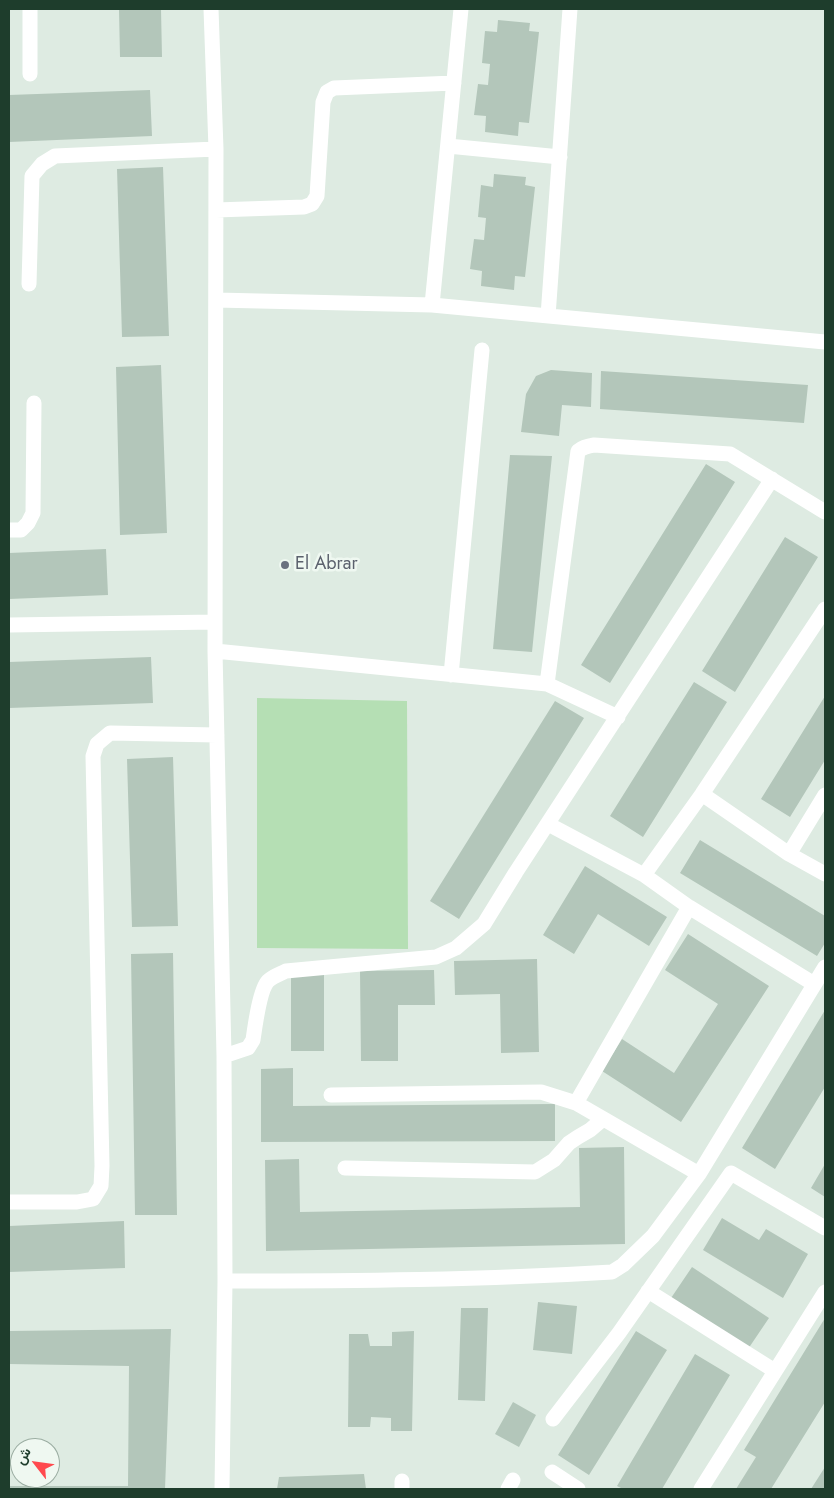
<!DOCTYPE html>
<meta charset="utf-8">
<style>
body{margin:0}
#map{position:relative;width:834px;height:1498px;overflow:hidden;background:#deebe2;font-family:Jost,Vazirmatn,sans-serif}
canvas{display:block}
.frame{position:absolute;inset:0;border:10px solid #1e3d2c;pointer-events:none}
.north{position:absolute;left:10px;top:1438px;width:50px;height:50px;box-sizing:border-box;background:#eff8f1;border:1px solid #9bada2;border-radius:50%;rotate:300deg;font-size:14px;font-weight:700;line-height:20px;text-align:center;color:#1e3d2c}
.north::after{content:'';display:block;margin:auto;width:18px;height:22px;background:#ff494e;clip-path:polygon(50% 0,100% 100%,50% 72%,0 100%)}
</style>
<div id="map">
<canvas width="834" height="1498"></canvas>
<div class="frame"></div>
<div class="north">ش</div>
</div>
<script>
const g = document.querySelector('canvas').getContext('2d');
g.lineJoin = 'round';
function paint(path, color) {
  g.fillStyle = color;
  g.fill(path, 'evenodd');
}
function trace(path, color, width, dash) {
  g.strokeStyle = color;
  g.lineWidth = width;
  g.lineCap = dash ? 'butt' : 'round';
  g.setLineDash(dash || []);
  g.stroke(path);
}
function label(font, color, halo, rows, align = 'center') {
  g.font = font + ' Jost,sans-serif';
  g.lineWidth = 5;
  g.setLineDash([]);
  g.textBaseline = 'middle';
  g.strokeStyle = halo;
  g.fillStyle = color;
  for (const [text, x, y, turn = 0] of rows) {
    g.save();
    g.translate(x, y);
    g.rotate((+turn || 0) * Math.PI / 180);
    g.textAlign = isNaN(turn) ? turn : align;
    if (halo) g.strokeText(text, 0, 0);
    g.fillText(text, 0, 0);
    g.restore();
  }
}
paint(new Path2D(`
 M257 698 407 701 408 949 257 948Z`), '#b5dfb4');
paint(new Path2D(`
 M119 9H161L162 57H120Z
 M498 20 530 23 529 31 539 32 529 123 519 122 518 136 485 132 486 116 474 115 478 84 488 85 490 64 482 63 485 31 497 32Z
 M150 90 152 136 9 142V95Z
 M163 167 169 336 122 337 117 169Z
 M494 174 526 177 525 185 535 187 525 277 515 276 514 290 481 286 482 271 470 269 474 239 484 240 486 218 478 217 481 185 493 187Z
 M161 365 167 533 120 535 116 367Z
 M551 370 592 373 591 407 562 405 559 436 521 432 526 394 536 376Z
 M601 371 808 385 804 423 600 409Z
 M510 455 552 456 532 652 493 649Z
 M706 464 735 482 610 683 581 665Z
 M785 537 818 557 735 692 702 671Z
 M106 549 108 595 9 599V553Z
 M151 657 153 703 9 708V662Z
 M694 682 727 702 643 837 610 816Z
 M825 696V760L790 817 761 799Z
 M555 701 584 718 459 919 430 901Z
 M173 757 178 926 132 927 127 759Z
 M700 840 825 916V943L817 956 680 873Z
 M585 866 667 917 649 946 598 914 574 954 543 935Z
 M688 934 769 986 681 1122 602 1071 622 1039 674 1073 718 1004 665 970Z
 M173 953 177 1215H135L131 954Z
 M537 959 539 1052 501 1053 500 994 455 995 454 961Z
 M434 970 435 1005H398V1061H361L360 971Z
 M291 974H324V1051H291Z
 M825 1010V1087L775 1169 742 1148Z
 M293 1068V1106L555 1104V1141L261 1142V1069Z
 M624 1147 625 1244 266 1251 265 1160 299 1159 300 1212 580 1207 579 1148Z
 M825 1164V1197L811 1188Z
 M722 1218 759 1240 766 1229 808 1254 783 1298 703 1250Z
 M124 1221 125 1268 9 1272V1226Z
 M692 1267 769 1318 746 1352 669 1301Z
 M538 1302 577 1306 572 1354 533 1350Z
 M461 1308H488L485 1401 458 1400Z
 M825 1318V1402L771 1489H736L756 1457 744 1450Z
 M171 1329 165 1489H9V1486H128L129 1366 9 1364V1331Z
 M414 1331 412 1431H391V1418L371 1417 370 1427H348L349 1334H368L370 1346H392V1332Z
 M636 1331 667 1350 589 1475 558 1455Z
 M695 1354 730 1375 662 1489H623L617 1486Z
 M513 1402 536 1415 519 1447 495 1434Z
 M825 1467V1489H811Z
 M364 1474 366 1489H277L279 1477Z`), '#b3c6ba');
trace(new Path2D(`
 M211 9 216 149 215 651 224 1056 225 1281 222 1489
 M30 74V9
 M448 146 560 157
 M216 210 304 207 312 204 317 196 323 102 327 92 334 88 454 83
 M29 284 32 176 42 164 55 156 216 149
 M216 300 432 305 825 342
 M432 305 461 9
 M548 316 570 9
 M9 530H21L28 523 33 513 34 403
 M9 625 215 622
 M215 651 547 684 618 717
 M451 675 482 350
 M547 684 578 451C583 447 587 446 594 445L730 454 825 512
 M702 794 789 854 825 874
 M548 824 644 875 689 907 814 984
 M789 854 825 795
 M644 875 702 794 825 609
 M224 1056 248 1048 253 1040C255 1026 260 989 268 981 273 976 280 974 286 971L436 957 456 948 484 924 516 872 772 479
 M331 1095 541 1092 576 1103 699 1174
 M576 1103 689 907
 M345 1168 535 1172 554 1160 569 1143 578 1137 590 1130 603 1119
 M9 1202H77L93 1199 101 1186 102 1166 93 756 97 744 110 733 217 735
 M225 1281C354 1281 483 1280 612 1272L623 1265 653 1236 699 1174 825 967
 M648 1291 775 1371
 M553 1419 619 1333 731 1173 825 1228
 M552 1472 578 1489
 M402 1481V1489
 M508 1489 513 1480
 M701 1489 825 1292`), '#fff', 15);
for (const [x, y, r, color] of [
 [285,565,5,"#6b7280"]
]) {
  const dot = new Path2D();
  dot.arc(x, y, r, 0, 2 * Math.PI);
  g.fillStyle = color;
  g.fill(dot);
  trace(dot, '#eff8f1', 2);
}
label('18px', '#5b616d', '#eff8f1', [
 ["El Abrar",295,565]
], 'left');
</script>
